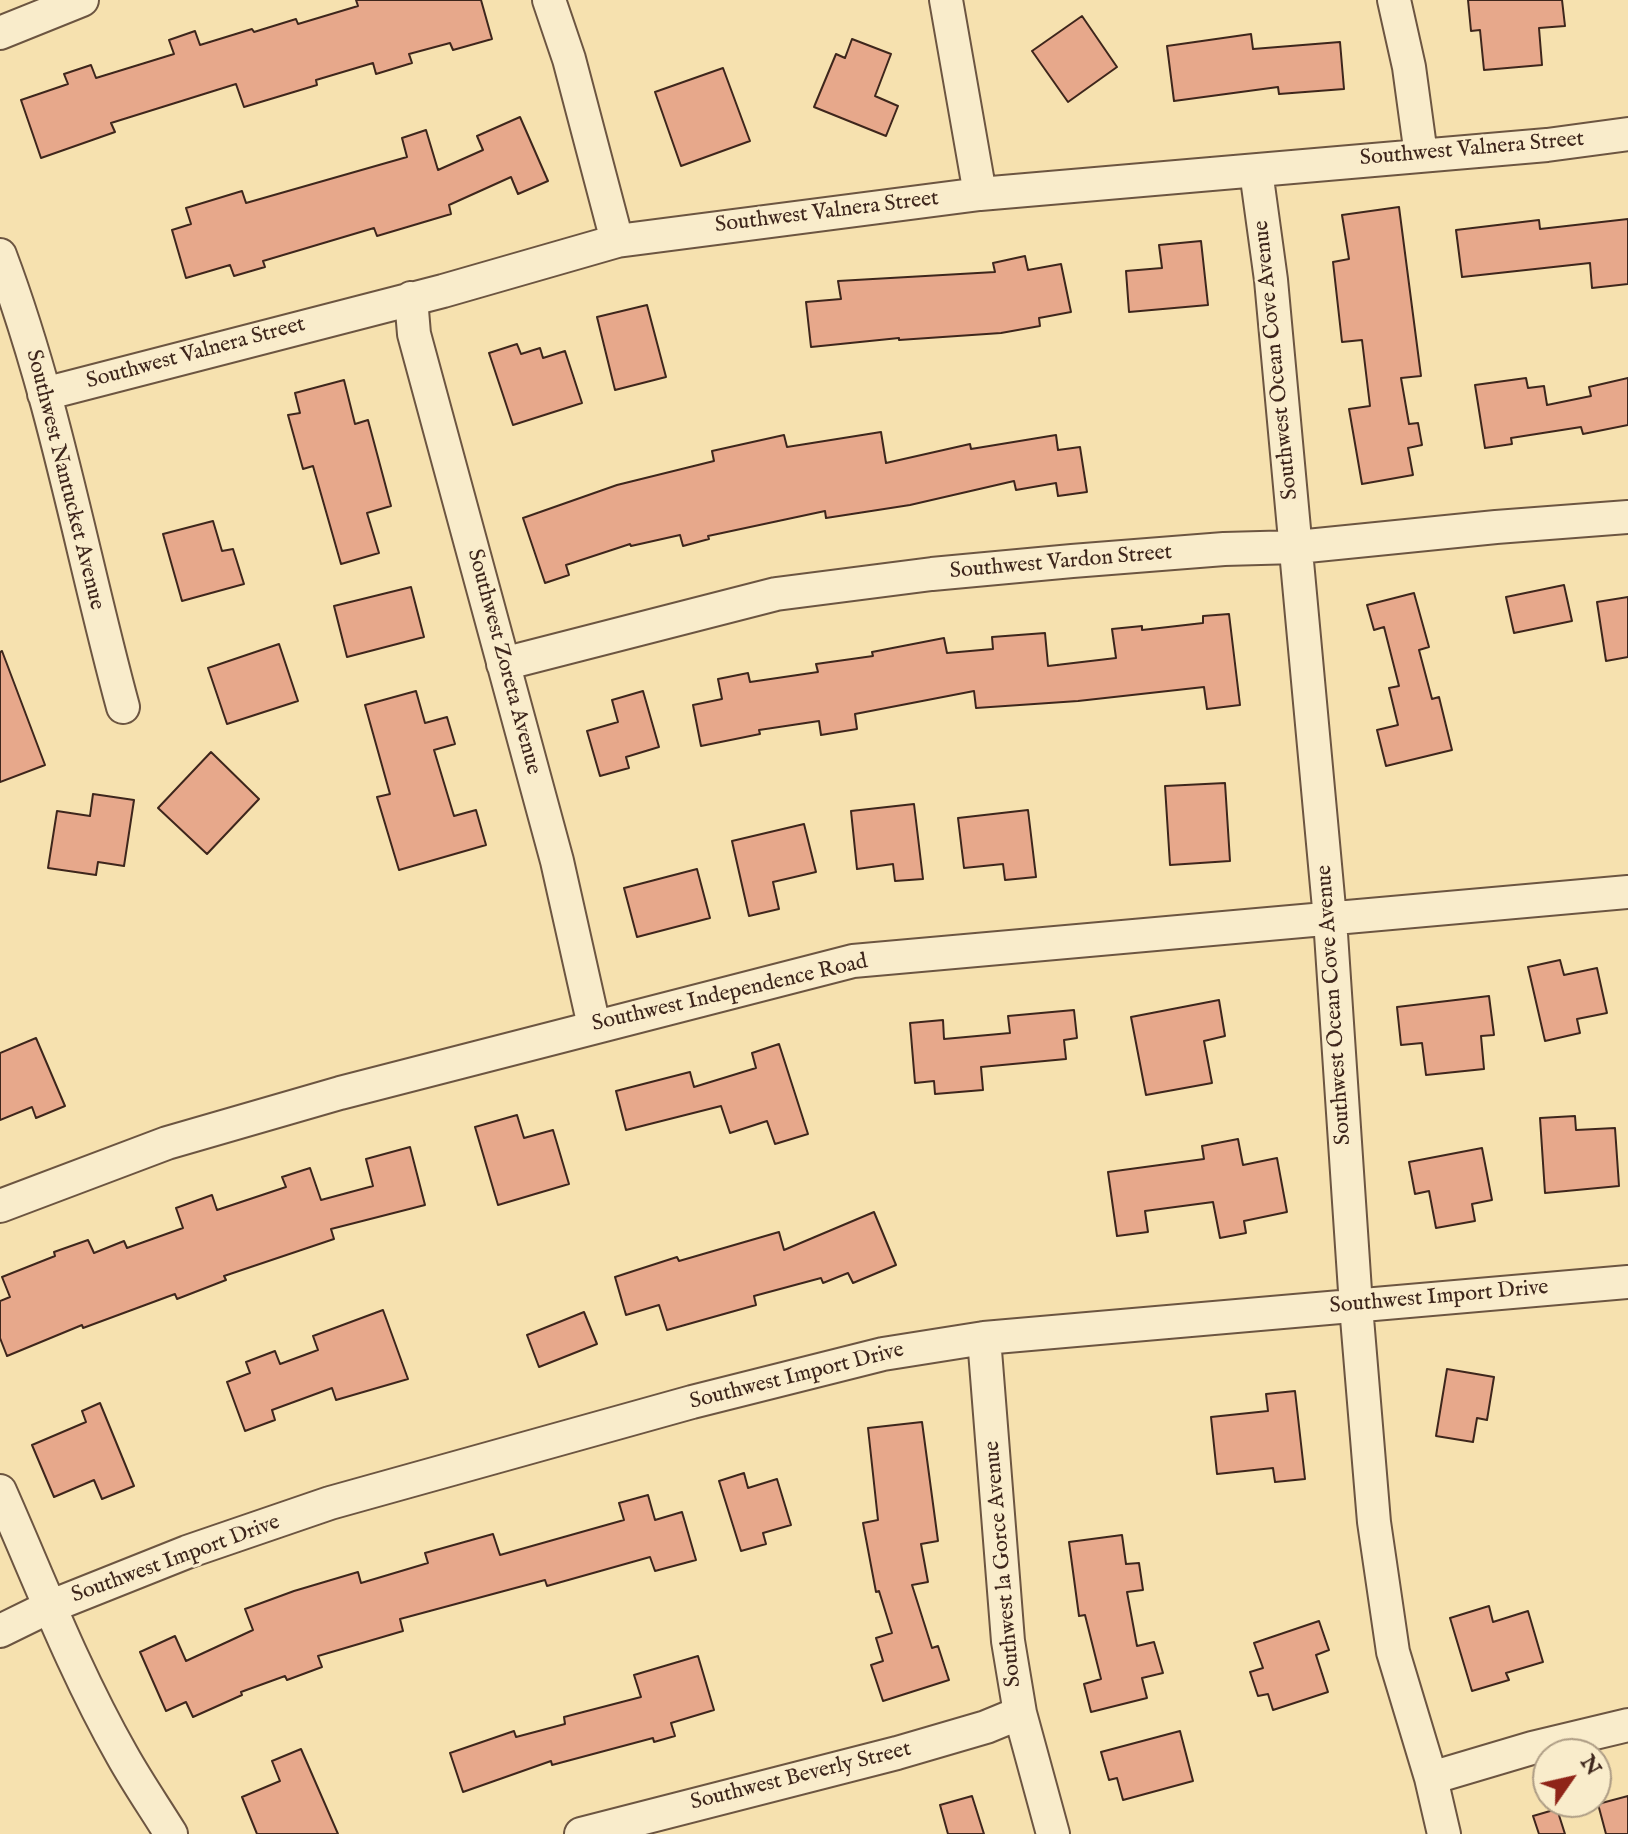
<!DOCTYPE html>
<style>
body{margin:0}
#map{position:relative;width:1628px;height:1834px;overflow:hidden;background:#f6e1af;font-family:"IM FELL English",serif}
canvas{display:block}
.north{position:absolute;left:1532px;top:1738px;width:80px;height:80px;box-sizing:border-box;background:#f9eccb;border:2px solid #ae9d85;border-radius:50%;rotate:56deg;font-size:22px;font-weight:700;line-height:32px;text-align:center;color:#3e261c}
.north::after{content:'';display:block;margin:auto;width:28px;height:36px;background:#8f2418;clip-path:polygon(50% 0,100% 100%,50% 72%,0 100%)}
</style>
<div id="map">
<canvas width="1628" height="1834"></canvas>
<div class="north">N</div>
</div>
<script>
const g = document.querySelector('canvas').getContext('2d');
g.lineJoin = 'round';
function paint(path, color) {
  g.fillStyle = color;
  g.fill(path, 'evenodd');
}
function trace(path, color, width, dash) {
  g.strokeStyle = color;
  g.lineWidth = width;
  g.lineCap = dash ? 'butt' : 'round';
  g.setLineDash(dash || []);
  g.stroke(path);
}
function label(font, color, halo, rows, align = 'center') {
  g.font = font + ' "IM FELL English",serif';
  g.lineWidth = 6;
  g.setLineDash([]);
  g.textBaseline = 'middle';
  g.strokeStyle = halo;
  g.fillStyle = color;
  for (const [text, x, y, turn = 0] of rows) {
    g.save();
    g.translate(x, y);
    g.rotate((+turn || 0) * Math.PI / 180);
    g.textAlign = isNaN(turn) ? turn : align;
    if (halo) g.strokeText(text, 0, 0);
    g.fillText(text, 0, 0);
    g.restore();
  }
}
const building = new Path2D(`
 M356 0H481L492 39 453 50 450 43 409 54 412 63 376 74 373 63 316 80 317 85 244 107 236 84 111 123 115 132 41 158 21 100 68 84 64 74 91 65 96 78 174 54 169 40 195 31 200 45 252 29 254 32 296 19 298 24 358 6Z
 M1468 0H1562L1565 26 1539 28 1542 65 1484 70 1480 30 1471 31Z
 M1082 16 1117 67 1068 102 1032 51Z
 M1251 34 1253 49 1340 42 1344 89 1279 94 1278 87 1174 101 1167 46Z
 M852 39 891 54 875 96 898 106 886 136 814 107 836 54 845 58Z
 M723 68 750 141 681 166 655 92Z
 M520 117 548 181 518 194 511 177 449 205 451 214 377 236 374 228 263 261 265 267 234 276 230 265 186 278 172 230 191 224 186 208 242 191 246 203 407 157 402 138 426 130 438 170 483 150 477 136Z
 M1399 207 1421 376 1401 378 1409 424 1418 423 1422 445 1408 448 1413 475 1362 484 1349 409 1370 406 1362 340 1342 342 1333 262 1349 259 1342 215Z
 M1628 219V284L1592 288 1590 263 1462 277 1456 230 1539 220 1540 229Z
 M1201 241 1208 305 1129 312 1126 271 1162 268 1159 245Z
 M1025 256 1028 270 1061 264 1071 312 1039 318 1040 326 1001 333 899 340V338L811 347 806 302 841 299 838 281 995 272 993 263Z
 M647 305 666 377 615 390 597 317Z
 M517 344 521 354 540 348 543 358 565 351 582 403 513 425 489 353Z
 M1526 378 1528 388 1544 386 1547 405 1591 396 1589 387 1628 378V425L1583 434 1581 427 1511 438 1512 444 1485 448 1475 385Z
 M344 380 355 424 368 420 391 506 367 513 379 553 341 564 313 466 303 469 288 415 300 413 295 393Z
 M881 432 886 463 970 444 971 449 1056 435 1058 450 1080 447 1087 492 1058 496 1056 483 1016 490 1014 481 910 505 826 518 825 511 708 536 709 539 683 546 680 535 631 546 630 544 566 565 569 575 545 583 523 518 617 485 714 461 712 451 784 435 787 447Z
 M213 521 222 551 233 549 244 584 182 601 163 534Z
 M1564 585 1572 621 1514 633 1506 597Z
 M411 587 424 637 347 657 334 606Z
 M1414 593 1429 647 1419 650 1432 699 1439 697 1452 750 1386 766 1377 730 1398 725 1389 688 1399 686 1384 627 1374 630 1367 605Z
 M1628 597V657L1606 661 1597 602Z
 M1229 614 1240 705 1207 709 1204 687 1078 701 976 708 974 691 855 714 857 729 821 735 819 721 759 730 760 734 701 746 693 705 722 699 718 679 748 673 750 682 818 672 816 664 873 656 872 652 944 638 947 653 993 649 992 637 1045 633 1048 666 1116 658 1112 629 1142 626V630L1203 623V616Z
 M279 644 298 701 227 724 208 668Z
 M2 651 45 765 0 782V652Z
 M416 691 425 723 447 717 455 744 434 750 454 816 476 810 486 845 399 870 377 797 390 794 365 705Z
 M643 691 659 747 626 757 629 768 600 776 587 731 618 722 612 700Z
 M211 752 259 799 207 854 158 808Z
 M1225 783 1230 861 1170 865 1165 786Z
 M93 794 134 800 124 866 98 862 96 875 48 868 57 811 90 816Z
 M914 804 923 879 895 881 893 864 857 869 851 811Z
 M1028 810 1036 877 1005 880 1003 864 964 868 958 818Z
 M804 824 816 872 773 882 779 909 749 916 732 841Z
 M697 869 710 918 637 937 624 888Z
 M1560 960 1564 975 1597 968 1607 1013 1577 1019 1580 1033 1545 1041 1528 967Z
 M1489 996 1494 1035 1481 1036 1484 1069 1426 1075 1422 1043 1401 1045 1397 1007Z
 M1219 1000 1225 1036 1204 1041 1212 1083 1146 1095 1131 1017Z
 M1074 1010 1077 1038 1064 1040 1066 1059 981 1067 983 1090 935 1094 934 1081 915 1083 910 1023 943 1020 944 1039 1010 1033 1008 1016Z
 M36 1038 65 1106 36 1118 32 1107 0 1120V1053Z
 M779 1044 808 1134 775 1144 767 1121 730 1133 721 1106 626 1130 616 1091 690 1072 694 1087 756 1068 752 1053Z
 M517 1115 524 1138 553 1130 569 1184 498 1205 475 1127Z
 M1575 1116 1576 1130 1615 1128 1619 1186 1545 1193 1540 1118Z
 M1238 1139 1243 1165 1277 1158 1287 1212 1244 1221 1246 1233 1220 1238 1213 1202 1145 1211 1148 1232 1117 1236 1108 1172 1204 1159 1202 1146Z
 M410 1147 425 1205 331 1229 334 1239 224 1276 226 1280 177 1299 175 1294 83 1328 82 1325 7 1356 0 1338V1301L10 1297 2 1277 55 1256 54 1252 88 1240 94 1253 124 1241 127 1248 183 1228 176 1208 212 1195 217 1210 286 1187 282 1177 310 1168 321 1200 373 1186 366 1159Z
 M1482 1148 1492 1200 1472 1204 1475 1221 1436 1228 1429 1191 1415 1194 1409 1162Z
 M874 1212 896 1265 853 1283 848 1273 823 1283 821 1278 754 1296 756 1305 667 1330 659 1305 626 1315 615 1277 677 1257 679 1261 779 1232 784 1250Z
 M383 1310 408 1379 336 1400 332 1388 272 1410 275 1420 245 1431 227 1382 250 1373 246 1362 275 1351 280 1364 318 1350 313 1336Z
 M584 1312 597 1344 539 1367 527 1335Z
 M1447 1369 1494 1377 1487 1420 1477 1418 1473 1442 1436 1436Z
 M1295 1391 1305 1479 1275 1482 1273 1468 1217 1474 1211 1417 1268 1411 1266 1394Z
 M100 1403 134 1486 102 1499 94 1480 54 1497 32 1445 86 1422 82 1411Z
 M922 1422 938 1541 921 1544 928 1582 912 1585 932 1648 938 1646 949 1680 883 1701 871 1665 883 1661 876 1638 892 1633 879 1591 876 1592 863 1523 878 1520 868 1428Z
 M744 1473 748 1488 777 1479 791 1525 763 1533 766 1544 741 1551 719 1481Z
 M648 1495 655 1520 682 1512 696 1560 655 1571 650 1557 547 1586 545 1580 400 1619 403 1631 318 1656 322 1667 287 1680 285 1676 241 1692 242 1695 193 1717 186 1702 166 1711 140 1652 175 1636 186 1661 253 1630 245 1609 294 1591 358 1572 361 1583 428 1563 425 1553 493 1534 500 1555 624 1520 619 1503Z
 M1122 1535 1126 1564 1139 1563 1143 1590 1127 1592 1137 1646 1154 1642 1163 1673 1142 1678 1147 1698 1091 1712 1084 1684 1101 1679 1085 1615 1079 1616 1069 1542Z
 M1489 1606 1493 1622 1528 1611 1543 1662 1506 1673 1509 1680 1472 1691 1450 1618Z
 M1319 1621 1329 1650 1316 1655 1328 1692 1273 1710 1268 1694 1258 1696 1250 1672 1263 1668 1254 1643Z
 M698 1656 714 1710 671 1723 675 1736 654 1742 653 1738 552 1765 551 1761 463 1792 450 1753 514 1731 516 1737 565 1724 564 1717 641 1697 634 1675Z
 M1180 1731 1193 1781 1123 1800 1117 1778 1109 1780 1101 1752Z
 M301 1749 338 1834H257L242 1797 280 1781 272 1761Z
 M972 1796 984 1834H948L940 1805Z
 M1628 1796V1834H1606L1598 1804Z
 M1557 1809 1565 1834H1539L1533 1816Z`);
paint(building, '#e7a88b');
trace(building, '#3e261c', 2);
const minor = new Path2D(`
 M549 0 569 59 617 241
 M946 0 980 194
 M1394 0 1409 67 1421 155
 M0 33 82 0
 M1256 171 1271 280 1330 919 1356 1306 1374 1522 1393 1652 1431 1778 1444 1834
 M0 255C55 401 82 556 123 707
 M411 298 414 334 557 861 594 1026
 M44 394 443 291 617 241 980 194 1547 145 1628 134
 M503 664 776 594 932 574 1072 561 1224 549 1297 547 1496 527 1628 517
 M0 1206 167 1143 340 1093 853 961 1628 892
 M984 1338 1008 1641 1020 1713 1053 1834
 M0 1491C39 1579 74 1671 122 1755 137 1782 155 1808 171 1834
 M0 1631 49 1607 187 1552 330 1503 692 1402 883 1354 984 1338 1628 1282
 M1431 1778 1532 1748 1628 1725
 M581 1834 897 1753 986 1727 1020 1713`);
trace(minor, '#6c5541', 36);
trace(minor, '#f9eccb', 32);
label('22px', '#3e261c', '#f9eccb', [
 ["Southwest Valnera Street",1472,150,-5],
 ["Southwest Valnera Street",827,213,-7],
 ["Southwest Valnera Street",196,354,-15],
 ["Southwest Ocean Cove Avenue",1277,360,-96],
 ["Southwest Nantucket Avenue",64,480,76],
 ["Southwest Vardon Street",1061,563,-5],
 ["Southwest Zoreta Avenue",503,662,75],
 ["Southwest Independence Road",730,994,-13],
 ["Southwest Ocean Cove Avenue",1335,1005,-94],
 ["Southwest Import Drive",1439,1298,-5],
 ["Southwest Import Drive",797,1377,-14],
 ["Southwest Import Drive",176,1560,-20],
 ["Southwest la Gorce Avenue",1004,1564,-95],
 ["Southwest Beverly Street",801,1777,-14]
]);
</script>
